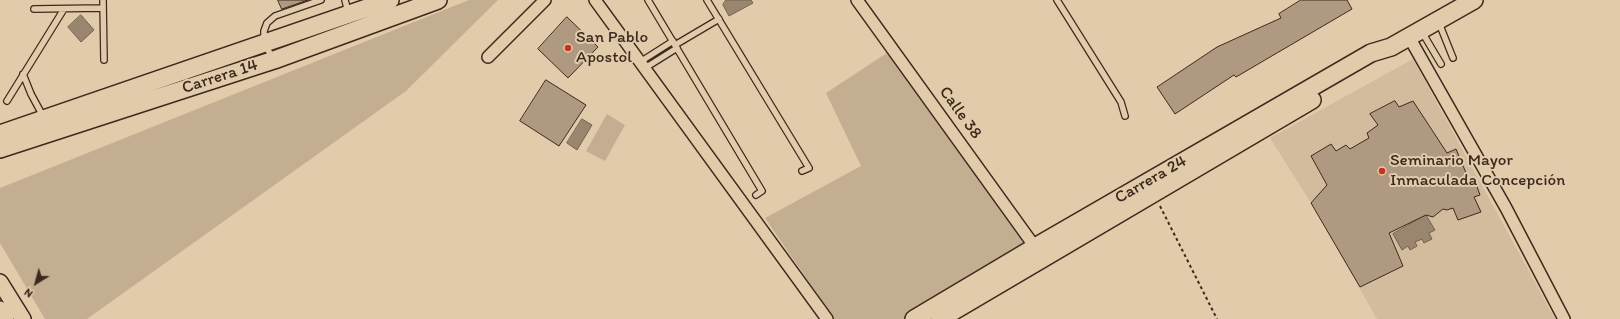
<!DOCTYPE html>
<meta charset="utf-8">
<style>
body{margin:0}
#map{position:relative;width:1620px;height:319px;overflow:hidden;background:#e2cbab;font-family:Itim,sans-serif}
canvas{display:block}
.north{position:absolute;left:16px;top:263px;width:40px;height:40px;-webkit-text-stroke:3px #e2cbab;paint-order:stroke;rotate:217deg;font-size:11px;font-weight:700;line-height:16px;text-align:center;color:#3b2a1e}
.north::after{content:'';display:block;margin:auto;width:14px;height:18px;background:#3b2a1e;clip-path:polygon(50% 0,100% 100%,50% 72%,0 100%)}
</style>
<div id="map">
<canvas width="1620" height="319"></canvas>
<div class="north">N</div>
</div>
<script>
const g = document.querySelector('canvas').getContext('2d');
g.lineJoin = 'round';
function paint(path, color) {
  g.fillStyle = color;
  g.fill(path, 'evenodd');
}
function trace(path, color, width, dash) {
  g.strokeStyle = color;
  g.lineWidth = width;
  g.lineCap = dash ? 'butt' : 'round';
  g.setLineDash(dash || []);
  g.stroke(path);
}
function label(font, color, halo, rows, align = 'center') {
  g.font = font + ' Itim,sans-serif';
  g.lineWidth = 4;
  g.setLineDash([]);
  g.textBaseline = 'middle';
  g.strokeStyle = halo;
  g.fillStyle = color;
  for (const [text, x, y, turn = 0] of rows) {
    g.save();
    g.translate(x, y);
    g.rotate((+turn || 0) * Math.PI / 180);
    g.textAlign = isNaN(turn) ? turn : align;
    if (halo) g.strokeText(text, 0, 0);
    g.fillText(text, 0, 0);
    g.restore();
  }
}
paint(new Path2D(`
 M1413 59 1555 319H1377L1311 203 1270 138Z`), '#d3bc9e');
paint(new Path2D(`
 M469 0H498L406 91 87 319H45L0 243V188Z
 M890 51 1028 244 903 319H834L765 218 861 166 826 93Z
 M607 114 625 125 605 161 586 151Z`), '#c4ae91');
const water = new Path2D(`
 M726 0H751L753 3 729 16 723 5Z
 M81 15 94 30 81 42 68 27Z
 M582 119 592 125 577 150 567 143Z
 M1426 215 1435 230 1429 233 1432 239 1424 243 1422 239 1415 242 1417 246 1410 250 1408 246 1402 250 1393 234Z`);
paint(water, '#9a866e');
trace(water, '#74614e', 1);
const building = new Path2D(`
 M278 0H308L282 9Z
 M1301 0H1347L1352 9 1236 77 1234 75 1175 114 1157 87 1217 47 1281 18 1279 14Z
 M567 17 598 47 568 78 538 49Z
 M546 80 586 105 559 146 520 121Z
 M1395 101 1399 107 1413 101 1447 153 1456 149 1469 180 1474 178 1480 195 1474 197 1481 212 1458 220 1453 208 1447 210 1443 209 1433 217 1426 215 1389 233 1403 266 1360 287 1311 203 1327 185 1311 156 1331 144 1336 151 1346 145 1350 149 1369 138 1367 133 1378 125 1370 114Z`);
paint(building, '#af9980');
trace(building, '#3b2a1e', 1);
const service = new Path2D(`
 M103 0 104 60
 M345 0 348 12
 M648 0 762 191 756 195
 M707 0 809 168 802 171
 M1057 0 1121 102 1125 116
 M34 9 103 8
 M1439 23 1453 58
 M1422 32 1441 64
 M675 45 719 19
 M273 58 264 44V31L267 23 275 16 321 0
 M640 62 673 41
 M645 68 677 48
 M23 74 31 94 44 118
 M7 101 64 9`);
const minor = new Path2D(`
 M595 0 827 319
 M857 0 1035 247
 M1409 37 1506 208 1564 319
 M488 57 545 0`);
const secondary = new Path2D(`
 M0 282 23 319
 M0 309 6 319`);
const primary = new Path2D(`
 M0 134 390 0
 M0 149 274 60 438 0
 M914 319 1035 247 1371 53 1391 47 1474 0
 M940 319 1312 100`);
trace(service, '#3b2a1e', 8);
trace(minor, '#3b2a1e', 14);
trace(secondary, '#3b2a1e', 18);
trace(primary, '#3b2a1e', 20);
trace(new Path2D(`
 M1160 206 1217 319`), '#3b2a1e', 2, [3, 3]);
trace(service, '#e2cbab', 5.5);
trace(minor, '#e2cbab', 11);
trace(secondary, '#e2cbab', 15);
trace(primary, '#e2cbab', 17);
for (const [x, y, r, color] of [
 [568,48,4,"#c8321e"],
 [1382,171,4,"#c8321e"]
]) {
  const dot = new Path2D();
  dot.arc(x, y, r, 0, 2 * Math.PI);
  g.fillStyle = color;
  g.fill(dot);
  trace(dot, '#e2cbab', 1.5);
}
label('17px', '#3b2a1e', '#e2cbab', [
 ["San Pablo",576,38],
 ["Apostol",576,58],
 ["Seminario Mayor",1390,161],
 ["Inmaculada Concepción",1390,181]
], 'left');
label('17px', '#3b2a1e', '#e2cbab', [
 ["Carrera 14",220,77,-18],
 ["Calle 38",960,113,54],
 ["Carrera 24",1151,180,-30]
]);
</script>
